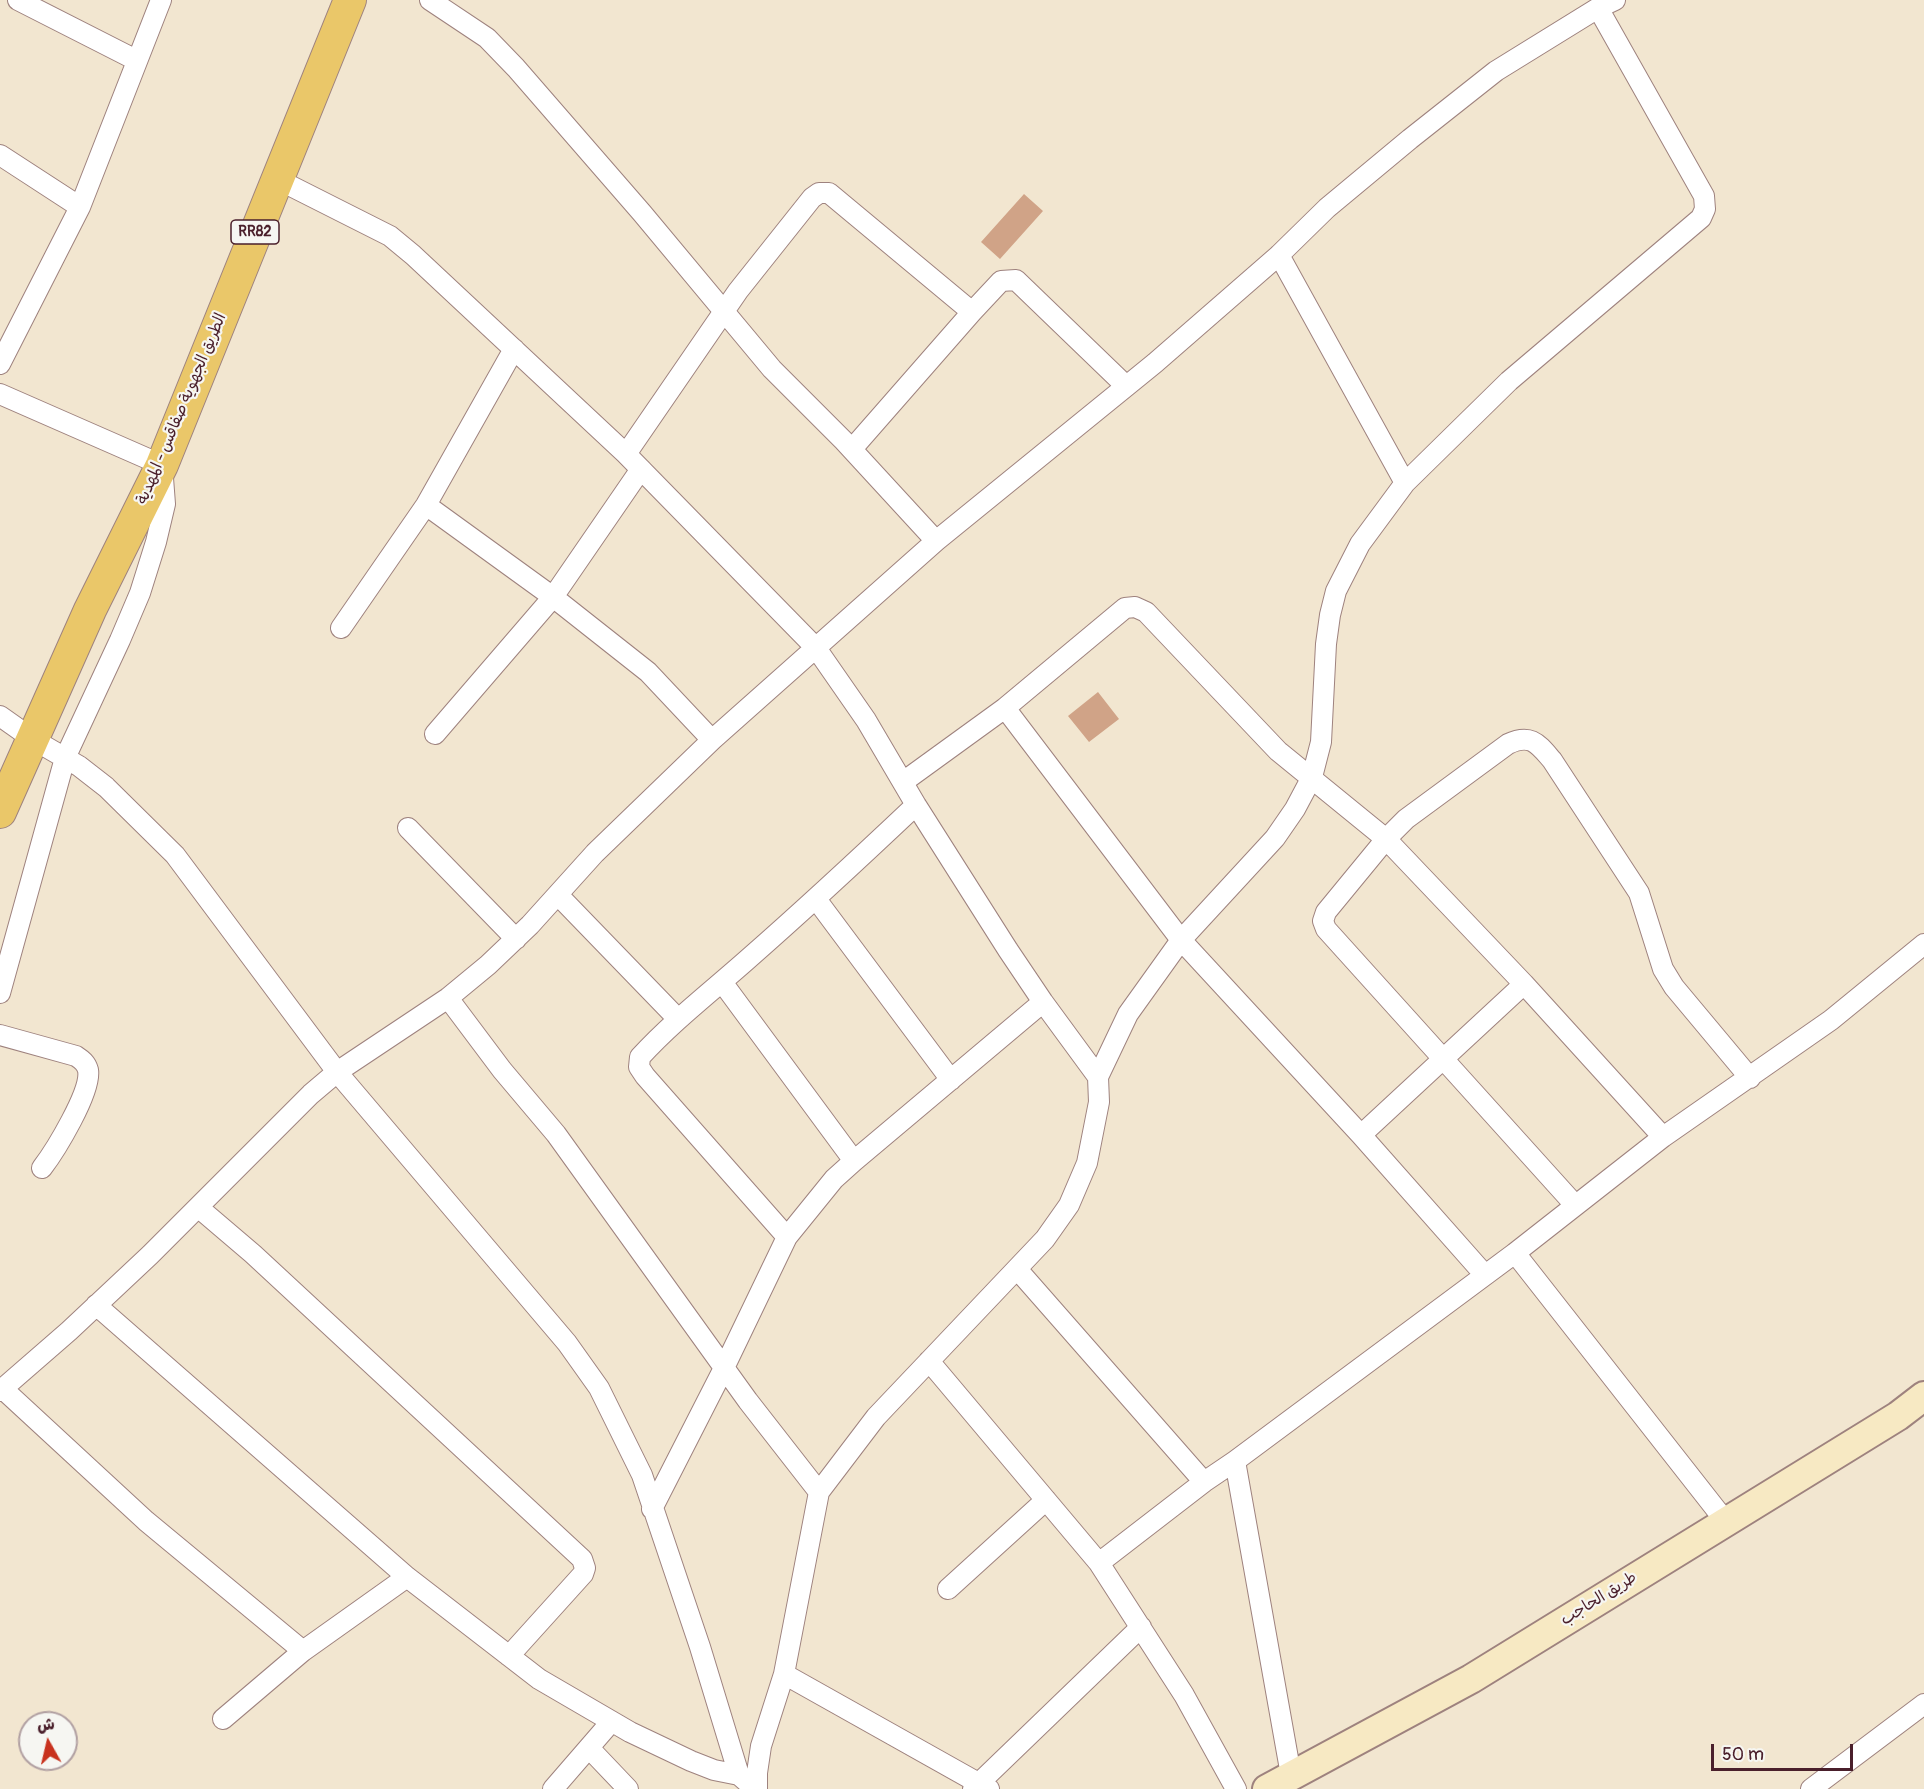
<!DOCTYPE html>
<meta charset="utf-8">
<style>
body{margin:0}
#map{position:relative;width:1924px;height:1789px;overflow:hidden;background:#f2e6d0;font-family:Pangolin,"Playpen Sans Arabic",sans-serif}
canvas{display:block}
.north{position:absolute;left:18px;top:1711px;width:60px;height:60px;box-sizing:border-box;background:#f6f6f2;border:2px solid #b1a0a2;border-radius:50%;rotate:352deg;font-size:16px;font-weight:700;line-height:24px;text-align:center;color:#4a1f2b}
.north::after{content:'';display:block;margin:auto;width:21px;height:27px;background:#c8321e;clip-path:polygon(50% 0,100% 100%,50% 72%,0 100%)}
.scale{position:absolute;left:1711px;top:1744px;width:142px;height:27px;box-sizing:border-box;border:3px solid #4a1f2b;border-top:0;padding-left:8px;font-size:18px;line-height:21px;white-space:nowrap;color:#4a1f2b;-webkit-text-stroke:4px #f6f6f2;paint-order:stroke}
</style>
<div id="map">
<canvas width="1924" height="1789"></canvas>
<div class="north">ش</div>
<div class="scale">50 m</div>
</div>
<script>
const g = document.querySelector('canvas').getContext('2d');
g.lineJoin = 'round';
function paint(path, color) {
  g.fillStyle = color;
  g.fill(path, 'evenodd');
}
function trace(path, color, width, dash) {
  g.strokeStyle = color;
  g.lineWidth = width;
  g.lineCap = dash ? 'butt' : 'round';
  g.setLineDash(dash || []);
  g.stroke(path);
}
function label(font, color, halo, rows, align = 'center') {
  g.font = font + ' Pangolin,"Playpen Sans Arabic",sans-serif';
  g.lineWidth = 4.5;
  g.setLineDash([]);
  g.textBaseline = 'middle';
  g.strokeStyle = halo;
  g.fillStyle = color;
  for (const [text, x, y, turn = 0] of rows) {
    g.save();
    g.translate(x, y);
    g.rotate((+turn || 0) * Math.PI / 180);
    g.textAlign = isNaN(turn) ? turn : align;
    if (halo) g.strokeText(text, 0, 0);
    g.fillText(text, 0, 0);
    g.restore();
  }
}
paint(new Path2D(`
 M1024 194 1043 211 1000 259 981 242Z
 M1098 692 1119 719 1089 742 1068 716Z`), '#d0a387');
const street = new Path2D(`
 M18 0 136 60
 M430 0 487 38 516 68 642 213 772 369 844 441 936 541
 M0 155 80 207
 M277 179 390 236 413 255 626 454 816 648 866 720 916 805 1008 950 1043 1002 1098 1077
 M1279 255 1405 483
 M972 312 1001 281 1016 280 1126 386
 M0 364 80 207 161 0
 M0 394 162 465 165 504 156 542 140 593 120 640 65 758 0 993
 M626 454 738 291 812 198 819 193H829L972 312 852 449
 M426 505 553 597 648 672 712 740
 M341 628 426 505 514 349
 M1005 708 1125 608 1135 607 1146 612 1278 751 1386 839 1326 912 1323 921 1326 929 1575 1205
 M0 716 34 740 79 766 106 787 175 855 337 1072 567 1343 599 1388 642 1475 700 1647 739 1775
 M435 734 553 597 641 469
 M903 782 1005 708 1181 940 1361 1135 1484 1274
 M408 828 516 939
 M558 895 678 1019
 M816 899 951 1080
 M722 982 854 1161
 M448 998 502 1070 556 1134 748 1401 819 1492
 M0 1035 76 1056C82 1060 86 1063 88 1070 92 1091 55 1151 42 1168
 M1361 1135 1524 984
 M1663 1137 1524 984 1386 839 1406 819 1508 744C1531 733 1538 744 1552 760L1639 893 1663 969 1674 987 1750 1078
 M199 1208 253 1254 582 1559 585 1568 583 1574 509 1656
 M787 1237 645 1076 639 1067 640 1057C673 1021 712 991 748 959 805 909 861 857 916 805
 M1017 1269 1204 1482
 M96 1305 407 1577 539 1679 630 1732 691 1761 714 1770 739 1775 747 1782
 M929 1361 1099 1563 1184 1695 1236 1789
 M2 1388 146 1521 303 1651 407 1577
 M0 1391 69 1331 150 1255 311 1094 337 1072 448 998 488 965 530 925 595 853 712 740 936 541 1155 363 1279 255 1327 208 1410 139 1496 71 1598 8 1615 0
 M1235 1461 1291 1775
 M652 1509 724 1368 787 1237 834 1179 854 1161 1043 1002
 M1726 1522 1515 1253 1663 1137 1831 1020 1924 944
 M1099 1563 1204 1482 1235 1461 1515 1253
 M948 1589 1046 1500
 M784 1674 989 1789
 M223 1719 303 1651
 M589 1748 628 1789
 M553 1789 611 1722
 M757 1789V1773L761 1746 784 1674 819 1492 876 1417 1045 1239 1069 1205 1087 1163 1099 1102 1098 1077 1128 1014 1181 940 1275 838 1295 809 1312 777 1321 742 1326 644 1330 615 1336 591 1360 544 1405 483 1509 381 1701 218 1705 209 1704 196 1598 8
 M973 1789 1141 1627
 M1811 1789 1924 1704`);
const secondary = new Path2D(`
 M1267 1789 1471 1679 1898 1416 1924 1396`);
const primary = new Path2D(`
 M0 812 90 610 162 465 350 0`);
trace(street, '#9e827e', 22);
trace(secondary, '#9e827e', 32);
trace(primary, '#9e827e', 34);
trace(street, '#fff', 20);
trace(secondary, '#f7e9c3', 28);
trace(primary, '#eac769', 32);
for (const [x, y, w] of [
 [255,232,48]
]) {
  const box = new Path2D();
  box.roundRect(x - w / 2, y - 12, w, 24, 4.5);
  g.fillStyle = '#f6f6f2';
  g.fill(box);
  trace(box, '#4a1f2b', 1.5);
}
label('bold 15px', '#4a1f2b', null, [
 ["RR82",255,232]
]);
label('16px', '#4a1f2b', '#f6f6f2', [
 ["الطريق الجهوية صفاقس - المهدية",182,409,-67],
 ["طريق الحاجب",1599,1599,-32]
]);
</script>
